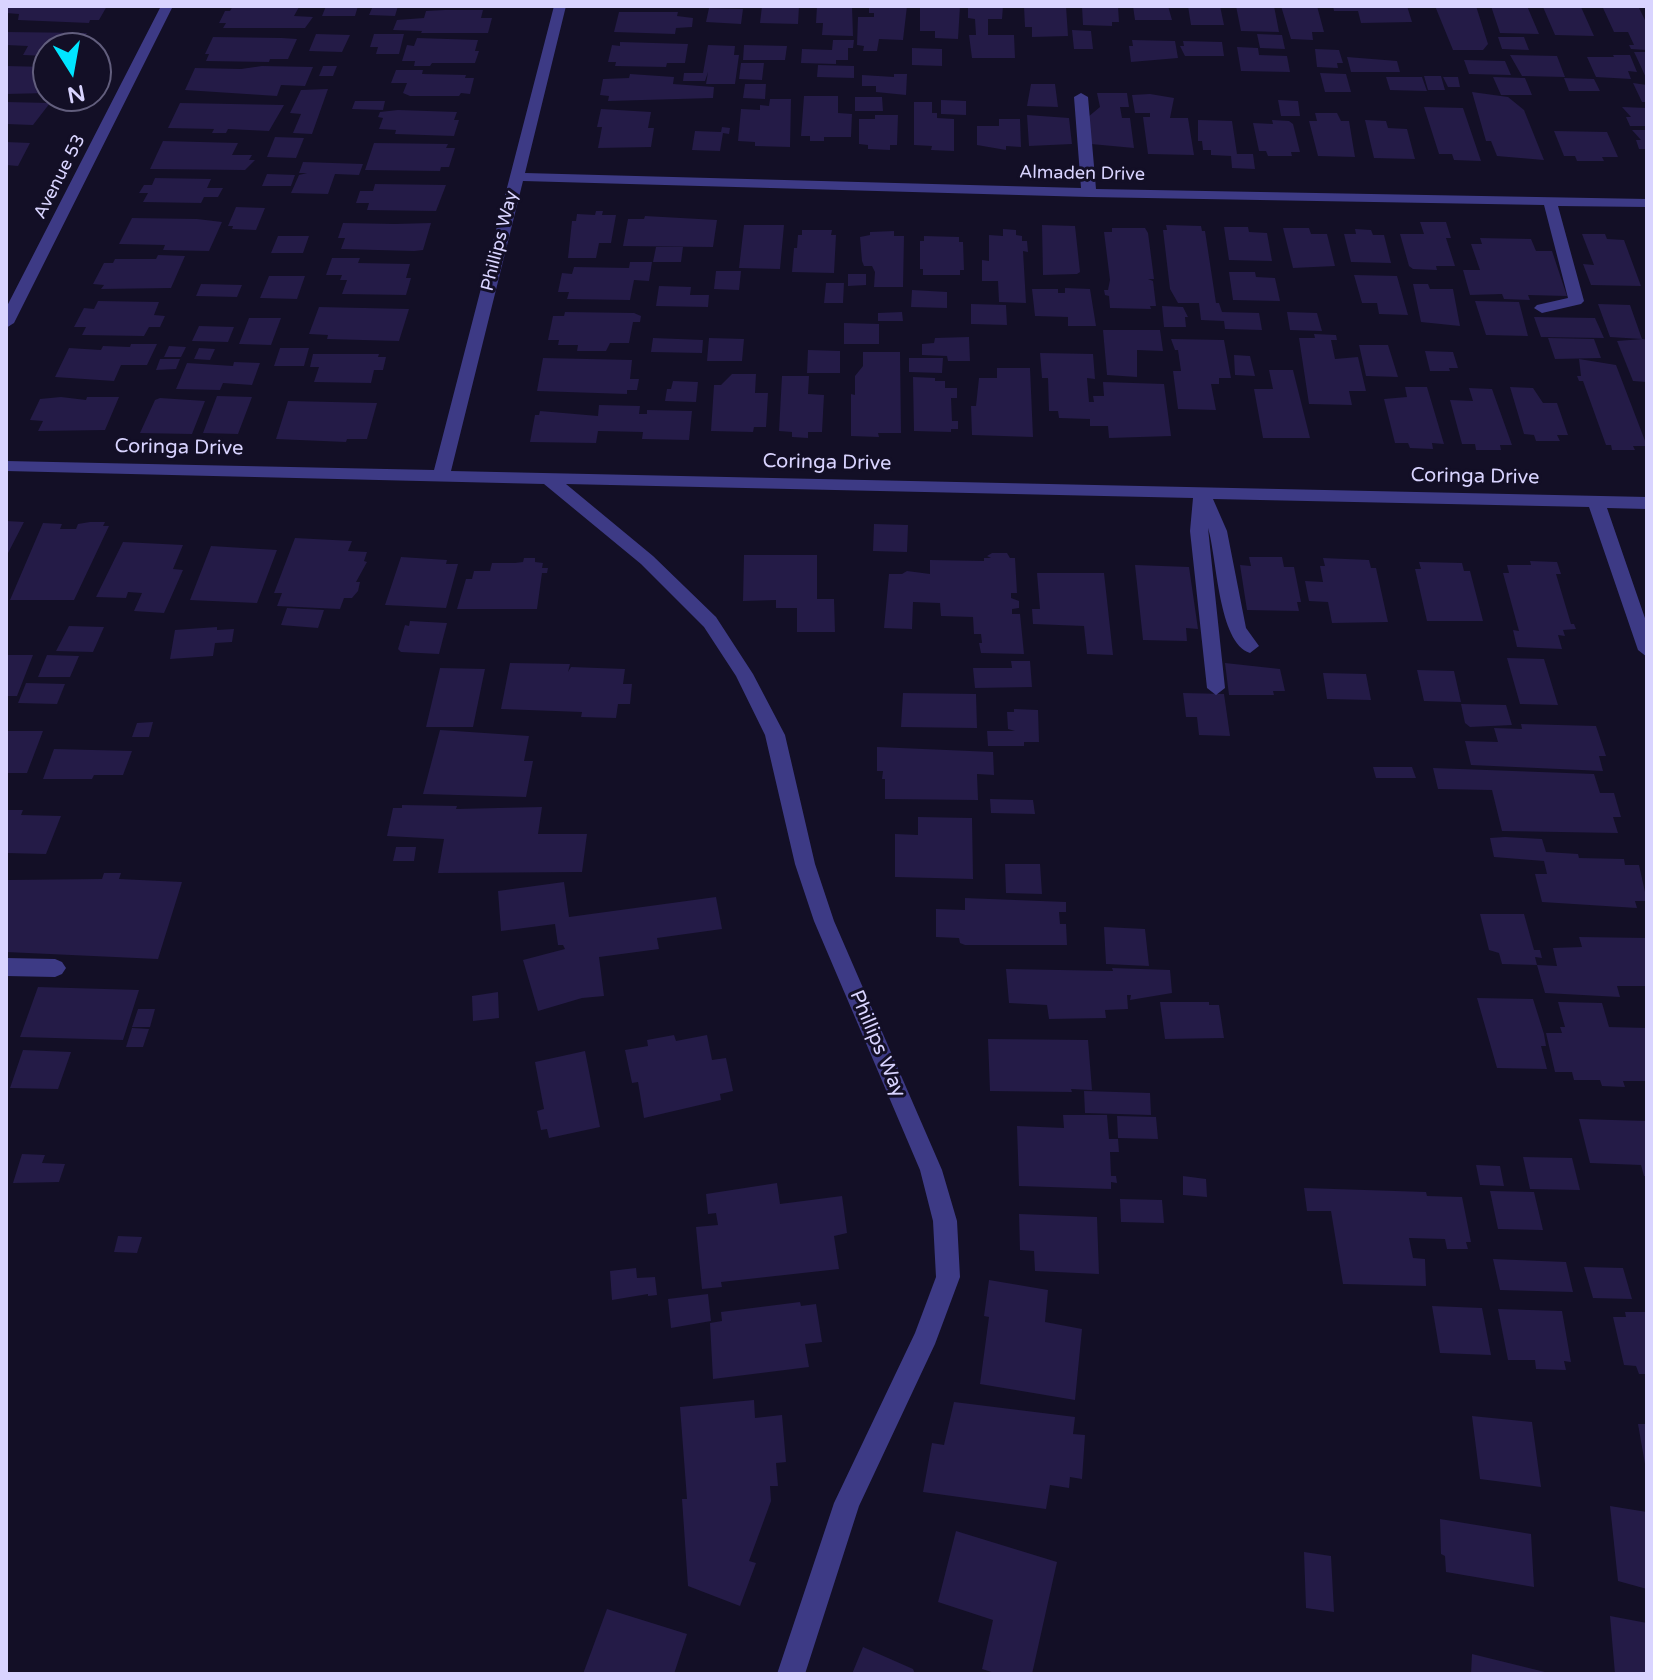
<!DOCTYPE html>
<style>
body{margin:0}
#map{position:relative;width:1653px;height:1680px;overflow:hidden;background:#130f26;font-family:"Varela Round",sans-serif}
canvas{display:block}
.frame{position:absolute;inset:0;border:8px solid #d9d4ff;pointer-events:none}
.north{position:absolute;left:32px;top:32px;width:80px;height:80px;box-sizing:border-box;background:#130f26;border:2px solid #625e7d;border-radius:50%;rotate:169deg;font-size:22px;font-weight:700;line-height:32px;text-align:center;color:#d9d4ff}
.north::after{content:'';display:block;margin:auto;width:28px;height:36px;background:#00e5ff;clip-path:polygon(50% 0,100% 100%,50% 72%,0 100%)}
</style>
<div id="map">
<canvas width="1653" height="1680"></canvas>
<div class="frame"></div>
<div class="north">N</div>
</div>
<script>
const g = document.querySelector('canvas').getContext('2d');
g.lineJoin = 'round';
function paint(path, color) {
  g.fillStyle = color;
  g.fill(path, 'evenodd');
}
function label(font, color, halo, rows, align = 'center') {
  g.font = font + ' "Varela Round",sans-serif';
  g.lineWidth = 6;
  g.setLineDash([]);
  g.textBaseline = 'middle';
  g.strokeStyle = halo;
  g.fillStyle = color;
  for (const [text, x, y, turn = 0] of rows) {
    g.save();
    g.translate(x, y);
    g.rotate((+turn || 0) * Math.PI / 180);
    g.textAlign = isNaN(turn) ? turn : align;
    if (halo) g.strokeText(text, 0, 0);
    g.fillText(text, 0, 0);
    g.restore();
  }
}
paint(new Path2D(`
 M6 6H107L99 20H90L89 23 18 20 19 14 6 13Z
 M233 6 299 7 294 16 313 17 305 28H223L226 23H219L225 11H230Z
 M326 6H358L355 16H322Z
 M373 6H398L395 16 369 15Z
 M762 6H799L798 24 760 23Z
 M817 6H852L853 36 822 35 823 23H816Z
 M869 6H907L903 40 879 39 877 51H863L864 46 857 45 858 17H874V13H869Z
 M920 6H960L958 39 935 38V31H920Z
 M968 6H1003L1002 19H988V35H1014L1015 58H972L969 35H976L975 19 968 18Z
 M1024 6H1066L1068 36 1032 37V27H1025Z
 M1082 6H1118L1119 22H1112V26L1083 25Z
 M1133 6H1168L1172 20H1135Z
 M1188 6H1220L1224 25H1191Z
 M1236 6H1274L1279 32 1241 31Z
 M1281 6H1317L1324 32H1312L1313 40 1291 39Z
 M1333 6H1407L1412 22 1361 23 1358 11H1334Z
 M1435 6H1476L1488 44 1483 50H1453Z
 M1491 6H1527L1539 34 1500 33Z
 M1543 7H1581L1594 36 1555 35Z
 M709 8 743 9 741 24 706 22Z
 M1603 8H1639L1647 24V50L1631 49 1629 45H1634L1628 32H1614Z
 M445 10H483L481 18H492L488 33H421L422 31 393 30 397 20 424 18 426 11Z
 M619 12H678L677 16 693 18 692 27 676 28 675 34 614 32Z
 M1072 30 1091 31 1093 49H1074Z
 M6 32 87 33 80 45H85L83 48H48V56L23 55 28 46 6 45Z
 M316 34 350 35 342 52 309 51Z
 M374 34H404L399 54H376L378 47H370Z
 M1257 34 1282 35 1285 49 1260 48Z
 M213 37 282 38 297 39 288 59H270L269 62 206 61 209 54H205Z
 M1498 37H1524L1529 50 1502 49Z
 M417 38 478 40 475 51H479L475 63H432L430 66H414L415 61H402L407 45 414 46Z
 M833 40H854L853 48H848V60H836V64L801 63 802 49 832 50Z
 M1132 40 1175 41 1178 58 1131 62 1129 46H1133Z
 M1183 41 1222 42 1224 56H1185L1180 46H1184Z
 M620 42 688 44 685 63H667L666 67 615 66 616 62H608L612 45 620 46Z
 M708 45 735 46 734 55H739L735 84H706L708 72 705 81H683L684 73H703Z
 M744 45 787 46 785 60H743Z
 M1237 47 1258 48 1259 55 1287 56 1290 72 1241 71Z
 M912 48 942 49V66L912 65Z
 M1315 49 1339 50 1343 63H1337L1338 68 1317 67Z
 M1634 52H1647V80L1636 56Z
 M1510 55 1557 56 1565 77 1522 76Z
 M1613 55H1630L1637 72 1628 71 1631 79 1596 77 1587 57H1614Z
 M1347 57 1397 61 1400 72H1351Z
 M1464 60 1505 61 1511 75 1469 74Z
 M741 63H764L762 80 739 79Z
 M818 65 854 66V78L817 77Z
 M6 66 48 67V93L6 94Z
 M262 66 313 67 305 86 281 85 277 96 185 90 195 68 241 69Z
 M323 66H337L333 76H319Z
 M396 70H423L422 74 466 75 465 78H474L470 94 461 93 459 96H410L403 93 407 83H391Z
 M1320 73 1346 74 1351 92H1325Z
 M630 74 674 77 673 84 714 87 713 98 608 101 609 96 600 95 603 79 629 78Z
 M894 74H907L906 95 876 92V86H862V75L894 77Z
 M1424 76H1441L1445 90H1428Z
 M1386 77H1422L1427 91 1390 90Z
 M1443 77H1458L1460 87H1448Z
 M1493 77 1525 78 1532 95H1501Z
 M1564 78 1594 79 1600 91H1569Z
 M1633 83 1647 85V102H1642Z
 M745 84H766L765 99 743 98Z
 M1031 84H1055L1058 107 1027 106Z
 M328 89 312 134 293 133 301 114 290 113 301 90Z
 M1472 92 1508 97 1524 110 1544 160 1497 156 1491 141H1486Z
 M1097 93H1127L1129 107H1120L1122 118H1130L1134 148 1091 144 1088 117 1100 107Z
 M1150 94 1174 98 1170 118H1188L1194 155 1148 154 1143 117H1150V113H1135L1132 95Z
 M804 96H838V113L852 114 851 137H824V141H810V136H801Z
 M855 97H882L883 111H855Z
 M770 99H791L790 147 755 146V142L738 141 741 109 760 110V105L769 106Z
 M941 100 966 101V115L941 114Z
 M1278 100 1298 101 1300 116H1281Z
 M355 101H385L383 110 352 109Z
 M6 102 50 103 33 125 6 124Z
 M914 102H932V113H937V118L954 119V151L931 150 932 146 914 145Z
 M180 103 284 105 269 131 228 129 226 133H212L214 129 168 128Z
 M1424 107 1463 108 1481 161 1454 160 1452 154H1439Z
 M1622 107 1647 108V126H1630L1626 117H1631Z
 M601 109 651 112 648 128H654L651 147 598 148 602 127H597Z
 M398 110 457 112 454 120H459L454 136 395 134 396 130 379 129 383 118 378 117 380 112Z
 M1315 113H1337L1341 121H1349L1355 157 1318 156 1309 121H1317Z
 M875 115H898L897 145H890V150L868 149V145L859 144V119H875Z
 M1027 115 1069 118 1072 144 1029 146Z
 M999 119H1020L1021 147 1006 146V150L977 145V126H999Z
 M1198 120 1232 121 1237 154H1253L1255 169 1232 168 1231 156 1211 155V150H1203L1202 141H1198Z
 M1272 120 1289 121 1293 124 1300 152H1291L1292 156H1268L1266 151H1259L1253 123 1273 124Z
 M1365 120 1386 121 1388 128 1407 129 1415 159 1374 158Z
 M722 127 730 128 729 134 723 133 720 151 692 150 695 131 721 132Z
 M1632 130H1647V149H1639L1636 140H1641Z
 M1554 131 1607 132 1618 157H1602L1604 161H1577L1575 156H1564Z
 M275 137 304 138 296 158 267 157Z
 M163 141 238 143 232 155H252L249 160H255L245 170 150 169Z
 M6 142 30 143 18 166 6 165Z
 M374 143 448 144 446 148H455L449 167H441L440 171 365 170Z
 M303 162 363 164 359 175 335 174 328 194 291 193 299 175 307 173H299Z
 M267 174 295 175 291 186H262Z
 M155 178 211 179 207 188H223L218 197H204L201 203 143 202 148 193H139L144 185H152Z
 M375 184 446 185 436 211 367 210 369 203H356L360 191H373Z
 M236 207 265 208 256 230 232 229 233 226H228Z
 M596 211H603L602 215H616L611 243H599L596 258H568L572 221H576L577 214 595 215Z
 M645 216 717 220 713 247 623 246 628 219H644Z
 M132 218 197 219 222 222 209 251 163 250 165 245 119 244Z
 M1420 222H1446L1451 238H1446L1455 266H1436L1437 270 1413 269 1409 266 1400 234H1424Z
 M343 223 395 224 431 223 423 250 414 251 341 249 345 238H338Z
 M744 225H784L780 269 739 268Z
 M1042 225 1075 226 1080 272 1077 274 1043 275Z
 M1166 225 1201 226 1202 231H1205L1216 303H1219L1222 312 1259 313 1262 330 1225 329 1224 321 1201 320 1199 303H1178L1170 289 1163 230H1167Z
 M1224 227H1248L1249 232 1267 233 1272 261 1229 260Z
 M1112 228H1145L1148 233 1154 279H1148L1153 281 1156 306H1150L1151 309 1110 308 1109 296 1105 295 1104 290H1108L1110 280 1104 232H1112Z
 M1283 228H1309L1311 234H1327L1335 266 1293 268Z
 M1003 229 1016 230V235L1022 236V241H1027L1028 252 1023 251 1026 303 999 302 998 281H982V260L989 261V235L1003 236Z
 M1355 229 1371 230 1373 235H1384L1391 263 1351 262 1344 234H1356Z
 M802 230H832L831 235H836L834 273 792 272 794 248H797L798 235H802Z
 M894 231V236H904L903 287H874L875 272 872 266H864L862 261 860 237 870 235V232Z
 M1582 234H1605L1607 239 1624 240 1641 286 1591 285 1583 264 1594 265Z
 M278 236H309L303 253H271Z
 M924 236 959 237V242H963L964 270H960V275H923V269H920V241H924Z
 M1480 238 1531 239 1536 251H1552L1567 296 1528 295 1530 300 1504 299 1502 294 1470 295 1463 270H1480L1471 244H1482Z
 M656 247H683L681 262H653Z
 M158 255 185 256 171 288 101 289 104 285 93 284 104 263H113L115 259H156Z
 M332 258H360L358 263 410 264 406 278H411L406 295 342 294 347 280H340L342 275H326Z
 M630 262H652L649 281 634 280 630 300 567 299 569 292H558L562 273 572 274 574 267 629 268Z
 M716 271H741L739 290 714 289Z
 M1229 272H1255L1256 277 1275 278 1280 301 1233 300Z
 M848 274H866V285L848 286Z
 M1354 275 1397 276 1408 315 1379 314 1377 303H1362Z
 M269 276H305L297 299 260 298Z
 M826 283H844L843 303H824Z
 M201 284 242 285 237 297 196 296Z
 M1413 284H1428L1430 289H1453L1460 326 1421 322Z
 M659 286 691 287 690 295H709L708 307 656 306Z
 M1065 288 1090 289 1096 326H1068V317L1035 316 1032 289H1058V293H1065Z
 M912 290 947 292V308L911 307Z
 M98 301 159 302 154 315 165 316 160 327H149L144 336 82 335 86 327H74L84 308 94 309Z
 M1475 301 1519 302 1528 336 1486 335Z
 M971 304 1006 305 1007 325 971 324Z
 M1598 304 1630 305 1642 339 1610 337Z
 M1162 306 1183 307 1188 317H1185L1186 327H1164Z
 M319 307 409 309 399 341 327 339 328 335 309 334Z
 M565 312 634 313 641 316 640 322H633L629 343H610L606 351H577L578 345H558L559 340H548L553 316H564Z
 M902 312 903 321H878V313Z
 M1287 312 1317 313 1322 331 1290 330Z
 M1534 317 1595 318 1604 338 1541 337Z
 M249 318H281L271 345 239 344Z
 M844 323 879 324V344H844Z
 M199 326 234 327 228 342 192 341Z
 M1103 330H1160L1163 351 1137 350V377L1107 375Z
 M1314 334 1336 335 1337 340H1331L1335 359 1358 357 1366 391H1349L1352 405 1309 404 1299 338H1315Z
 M969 337 970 361H948L947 356 922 355V344L934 343 935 338Z
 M653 338 703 340 702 353 651 352Z
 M709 338 744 339 742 361H707Z
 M1548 338 1594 339 1601 358 1555 359Z
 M1171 339 1224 340 1231 378H1219V384H1211L1216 410 1178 409 1173 371H1181L1178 350H1175Z
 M1643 339 1647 340V382L1633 381 1617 341Z
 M131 344H157L147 365H121L114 381 55 377 69 348 101 350 103 346 130 347Z
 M1359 345H1388L1398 377 1366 376Z
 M169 346 186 347 181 357H164Z
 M199 348 215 349 210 360 194 359Z
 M280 348H309L304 366H274Z
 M808 350 840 351V373H807Z
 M1425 351 1453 352 1458 368H1449L1450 371H1430Z
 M863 352H900L901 433H878L879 437 851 436V394L855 395V376L863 366Z
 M1040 353 1093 354 1095 379 1087 378 1089 402H1094L1093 396H1104L1103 382 1164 384 1171 436 1109 438 1108 426H1090V419L1059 418 1058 411H1049L1048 378H1042Z
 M313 354H379L378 357H386L383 370H374L371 383 314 382 319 367H310Z
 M1234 355 1250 356 1255 376 1235 375Z
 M543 358 632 360 630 379H639L637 390H627V394L537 391Z
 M909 358H943L942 373 909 372Z
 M160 359H180L176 369 156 370Z
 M1579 359 1616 365 1647 446H1633L1635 450H1612L1611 445H1606L1583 381H1579L1577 376H1581Z
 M234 362 260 363 252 385 223 383 220 390 176 389 187 363 233 366Z
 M997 368H1030L1033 437 972 435 971 406H976L979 378H997Z
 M1269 370H1293L1310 438H1263L1254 389H1273Z
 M732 374H756L755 393H768L766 427H754L753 432 711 431 714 385H721Z
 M782 376H809L808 394 824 395 822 432H808V438L792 437V432L779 431Z
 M913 377 935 378V381H945V388H957V398H951L952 421H958V429H951V432L914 431Z
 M673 381 698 382 696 402 665 401 667 389H671Z
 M1405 387H1427L1444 444 1432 443 1433 449 1410 448 1408 443H1395L1384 399 1407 397Z
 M1510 387 1533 388 1543 403H1557L1568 435H1557L1560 441H1536L1534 435 1524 434Z
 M1469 388 1492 389 1512 445H1500L1501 450H1476L1475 444H1462L1450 400 1473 401Z
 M217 396 252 397 238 434 203 433Z
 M61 397 86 400 87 397H119L105 430 38 431 43 421 30 420 40 399Z
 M160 398 205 401 192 434 140 433 155 400Z
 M288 401 377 403 367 439H347L346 442 276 439Z
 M599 405 640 406 639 414H647V410L692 411 689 440 642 439 643 432 598 431 596 443 530 442 535 415H539L540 411 598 416Z
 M6 521 24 522 6 557Z
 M90 522H105L103 526H109L74 600H10L43 523 62 524 60 529H76L78 524Z
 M874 524 908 525 907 552 873 551Z
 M295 538 352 541 348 551 367 552 364 561 367 562 356 582H360L358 591 352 598H344L340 609 277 606 282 593H274Z
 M123 542 183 545 173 569 183 570 164 613 134 611 142 593 128 592 126 598 96 597Z
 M211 546 277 550 257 603 190 600Z
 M992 553H1007L1010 558H1015L1017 593H1011V598L1019 601V608L1012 609V614H1020L1024 654 981 653 979 643H982L981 634H974L973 617 941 616 940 603 913 602 912 629 884 628 889 574H902L907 571 930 574V560L984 561V558H991L987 556Z
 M744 555H817V599H834L835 632H797V608H776V600L743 601Z
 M401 557 447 560 446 564H458L446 608 385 605Z
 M1249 557H1282L1284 567H1294L1301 602H1297L1299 611 1247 610 1240 565 1251 566Z
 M524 558H535V562L543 563 542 568H548L547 573H542L537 609H457L466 579H472L474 571H490L492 563H515L523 562Z
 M1323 558 1369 560 1371 568H1376L1388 622 1332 623 1328 602 1309 601 1305 581 1323 582 1320 566H1325Z
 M1530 561 1557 562 1561 574H1556L1571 624H1574L1576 629 1563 630 1565 636 1558 635 1562 649 1517 647 1513 630 1519 631 1503 573H1509L1507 565H1531Z
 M1419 562 1462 563 1464 571H1470L1483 621H1427L1415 569H1421Z
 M1135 565 1189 567 1198 629 1186 628 1187 641 1143 640Z
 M1037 573H1104L1113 655 1087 654 1084 626 1033 624 1032 609H1040Z
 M287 608 324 610 318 628 281 625Z
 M410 621 447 623 439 654 401 652 398 649 405 625 409 626Z
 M69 626 104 627 93 652 56 651Z
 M217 627V630L234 629 232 642 215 643 213 656 170 659 175 630Z
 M6 655H33L17 696H6Z
 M47 655 79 656 70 677H38Z
 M1507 658 1544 659 1558 705 1520 704Z
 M1011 661H1030L1032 687 975 688 973 668H1012Z
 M510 663 570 664 568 672 571 667 625 669 623 684H632L630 704H618L616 718 581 717 582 712 501 709Z
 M1225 663 1280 669 1285 691H1273L1274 695H1229Z
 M440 668 485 669 473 727H426Z
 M1417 670 1454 671 1461 702 1424 701Z
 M1323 673 1366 674 1371 700 1327 699Z
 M26 683 65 684 57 704 18 703Z
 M903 693 976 694 977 728 901 727Z
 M1183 693 1224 694 1230 736 1199 735 1197 717H1186Z
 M1461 704 1506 705 1512 725 1470 727 1465 723Z
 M1014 709 1038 710 1039 742H1024V746H988L987 731H1015L1008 729 1007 712H1014Z
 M153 722 149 737H132L137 723Z
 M1521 724 1596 726 1606 756H1599L1603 771 1471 765 1465 741 1498 742 1494 728 1522 729Z
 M440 730 529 736 524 761H533L526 797 423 794Z
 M6 731H43L27 773H6Z
 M877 747 993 752 994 775 977 774 978 800 885 799V779H882L883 771H877Z
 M54 749 132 751 123 775H94L92 779H43Z
 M1373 767H1412L1416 778H1376Z
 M1433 768 1594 774 1600 793H1614L1621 817H1613L1618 833 1502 831 1492 790 1438 789Z
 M990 799 1033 800 1035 814 991 813Z
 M402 805 457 806 456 809 542 807 538 834H587L582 872 438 873 444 839 387 836 393 808H402Z
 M6 810H23L21 815 61 816 46 854 6 853Z
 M918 817 972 818 973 879 895 877V834L918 835Z
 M1505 837 1542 839 1546 852 1578 854 1579 858 1624 859 1625 865H1639L1647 901H1635L1637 908 1542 902 1535 874H1547L1544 861 1494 857 1490 838Z
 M396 847H416L414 861H393Z
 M1005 864H1040L1042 894 1006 893Z
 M104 873H121L119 879 182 882 158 959 6 952 8 880 102 879Z
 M564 882 569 917 716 897 722 929 657 938 659 949 599 957 604 996 582 998 538 1011 523 960 565 949 563 945H558L555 924 501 931 498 891Z
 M965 898 1066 902V912H1059L1060 924H1066L1067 945H965L960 943 959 938 936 937V909L965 910Z
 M1480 914H1524L1534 950H1540L1542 958 1535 957 1537 965 1557 966 1553 948 1582 947 1579 937 1647 938V986H1617L1620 997 1545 993 1537 965 1502 964 1499 953 1489 950Z
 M1104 927 1145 929 1149 966 1106 964Z
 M1112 968 1170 970 1172 993 1130 1000 1131 995H1127L1128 1009 1105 1010 1106 1018 1049 1019 1047 1005 1009 1003 1006 969 1113 971Z
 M38 987 139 990 123 1040 20 1037Z
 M498 992 499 1018 473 1021 472 996Z
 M1477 998 1533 999 1544 1034 1546 1046H1541L1547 1069 1497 1068Z
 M1160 1002H1209V1005H1219L1224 1038 1165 1039Z
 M1558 1002 1602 1003 1609 1027 1647 1028V1081H1623L1625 1087 1602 1086 1600 1080H1574L1572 1072H1555L1546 1033H1562L1560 1027H1565Z
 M138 1009H155L150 1027H132Z
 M132 1028 149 1029 143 1047H126Z
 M674 1035 676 1041 707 1035 712 1060 726 1058 733 1091 720 1094 721 1100 644 1118 638 1082 632 1083 625 1050 648 1046 647 1040Z
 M988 1039 1088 1040 1092 1090 1071 1089 1072 1092 990 1091Z
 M23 1050 71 1052 58 1089 10 1088Z
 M585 1051 600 1127 549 1138 547 1129 541 1130 537 1111 544 1109 535 1062Z
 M1084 1091 1150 1093 1151 1115 1085 1113Z
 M1063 1115H1107L1109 1139H1118L1119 1152H1110L1111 1176H1116L1117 1183 1111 1182V1189L1019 1186 1017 1126 1064 1128Z
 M1117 1116 1156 1117 1158 1139 1118 1138Z
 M1579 1119 1647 1121V1176H1644L1641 1165 1590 1163Z
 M22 1154 45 1155 42 1163 65 1164 59 1182 13 1183Z
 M1523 1157 1572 1158 1580 1190 1530 1189Z
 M1476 1165 1500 1166 1504 1186 1480 1185Z
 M1183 1176 1206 1179 1207 1197 1183 1195Z
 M777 1183 780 1204 842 1196 847 1233 834 1236 839 1269 721 1282 722 1287 702 1289 696 1227 718 1225 716 1213 708 1214 706 1194Z
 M1304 1188 1426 1192 1427 1196 1462 1197 1471 1242H1466L1468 1249H1447L1445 1239 1409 1238 1413 1258 1425 1259 1426 1286 1343 1284 1331 1211H1307Z
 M1490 1191 1534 1192 1543 1230 1498 1229Z
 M1120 1199 1162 1200 1164 1223 1121 1222Z
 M1019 1214 1097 1217 1099 1274 1035 1271 1034 1251 1020 1250Z
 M118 1236 142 1237 137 1253 114 1252Z
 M1493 1259 1566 1262 1573 1292 1500 1290Z
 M1584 1267 1623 1268 1632 1299 1593 1298Z
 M636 1268 637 1278 655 1277 657 1295 648 1296V1294L612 1300 610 1271Z
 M989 1280 1048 1290 1045 1322 1082 1329 1075 1400 980 1384 989 1317 984 1316Z
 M708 1294 711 1321 671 1328 668 1299Z
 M800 1302 801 1306 816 1304 822 1342 805 1344 809 1367 713 1379 710 1323 722 1321 721 1312Z
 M1432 1306 1482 1308 1491 1355 1440 1353Z
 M1498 1309 1562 1311 1571 1362 1564 1361 1566 1370 1536 1369 1535 1360H1508Z
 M1625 1312H1647V1374H1639L1636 1366 1624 1365 1613 1317H1626Z
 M754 1400 755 1418 782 1415 786 1462 776 1463 778 1486H770L771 1501 749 1561 756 1563 740 1606 688 1586 682 1499H687L680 1407Z
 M954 1402 1075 1417 1073 1434 1085 1435 1082 1479 1070 1477 1069 1488 1050 1485 1046 1509 923 1492 932 1443 944 1445Z
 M1472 1416 1532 1422 1541 1487 1480 1479Z
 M1638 1424H1647V1464H1645Z
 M1610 1506 1647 1512V1589L1618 1581Z
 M1440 1519 1531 1534 1534 1587 1446 1572 1445 1556 1441 1554Z
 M956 1531 1057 1562 1032 1674H998L982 1669 993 1620 938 1602Z
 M1304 1552 1331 1556 1334 1612 1306 1608Z
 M607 1609 687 1634 674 1674H583Z
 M1610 1616 1647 1623V1674H1615Z
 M863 1647 913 1669 915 1674H852Z
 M1472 1654 1549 1673V1674H1471Z`), '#241b47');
paint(new Path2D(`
 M161 6H173L14 323 6 328V308Z
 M554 6H566L525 173 1081 188 1074 97 1081 93 1088 97 1096 189 1647 199V207L1558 206 1584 301 1581 304 1542 313 1534 308 1537 305 1568 298 1544 205 1089 197 523 181 451 471 1647 497V509L1607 508 1647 624V657L1638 650 1589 507 1213 499 1227 531 1246 628 1259 646 1250 653C1218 643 1217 557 1208 528L1225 688 1216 695 1207 688 1190 531 1193 498 566 484 653 556 716 617 753 674 785 735 815 864 834 921 942 1170 957 1221 960 1277 935 1344 859 1506 805 1674H777L834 1503 915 1333 936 1277 933 1221 920 1170 814 921 795 864 765 735 736 676 704 627 641 564 544 484 6 471V461L434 470Z
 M6 958 55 959 62 962 66 968 62 974 55 977 6 976Z`), '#3d3a85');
label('18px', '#d9d4ff', '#130f26', [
 ["Almaden Drive",1082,174,1],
 ["Avenue 53",60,177,-63],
 ["Phillips Way",500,241,-76]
]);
label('20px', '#d9d4ff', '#130f26', [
 ["Coringa Drive",179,448,1],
 ["Coringa Drive",827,463,1],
 ["Coringa Drive",1475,477,1],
 ["Phillips Way",877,1044,67]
]);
</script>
